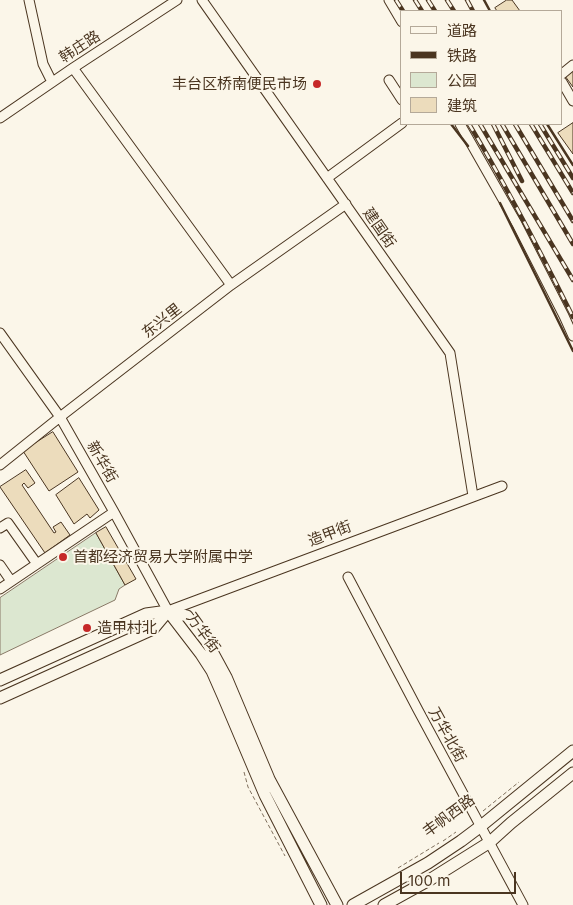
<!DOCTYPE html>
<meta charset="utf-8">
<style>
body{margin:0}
#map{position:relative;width:573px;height:905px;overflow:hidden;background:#fbf6e9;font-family:Inter,"Noto Sans SC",sans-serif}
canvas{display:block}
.legend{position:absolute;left:400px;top:10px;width:162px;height:115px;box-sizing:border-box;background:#fbf6e9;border:1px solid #b4a999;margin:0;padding:6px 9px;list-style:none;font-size:15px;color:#4a3520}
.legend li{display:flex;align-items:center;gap:10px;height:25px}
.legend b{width:25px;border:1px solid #b4a999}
.scale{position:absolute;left:400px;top:872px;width:116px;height:22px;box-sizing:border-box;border:2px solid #4a3520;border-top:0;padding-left:6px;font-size:15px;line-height:18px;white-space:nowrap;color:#4a3520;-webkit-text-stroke:4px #fbf6e9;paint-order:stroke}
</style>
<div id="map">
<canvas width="573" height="905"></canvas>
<ul class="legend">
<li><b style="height:6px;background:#fbf6e9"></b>道路</li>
<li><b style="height:6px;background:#4a3520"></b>铁路</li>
<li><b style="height:14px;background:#dce7d0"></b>公园</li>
<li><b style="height:14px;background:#ecdcbc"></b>建筑</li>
</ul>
<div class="scale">100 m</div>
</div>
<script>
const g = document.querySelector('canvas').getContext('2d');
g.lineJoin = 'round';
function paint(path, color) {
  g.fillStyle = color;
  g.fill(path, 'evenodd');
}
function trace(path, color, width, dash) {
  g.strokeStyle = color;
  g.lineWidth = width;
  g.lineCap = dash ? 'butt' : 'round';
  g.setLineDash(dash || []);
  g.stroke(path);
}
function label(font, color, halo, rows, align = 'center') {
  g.font = font + ' Inter,"Noto Sans SC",sans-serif';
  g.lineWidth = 4;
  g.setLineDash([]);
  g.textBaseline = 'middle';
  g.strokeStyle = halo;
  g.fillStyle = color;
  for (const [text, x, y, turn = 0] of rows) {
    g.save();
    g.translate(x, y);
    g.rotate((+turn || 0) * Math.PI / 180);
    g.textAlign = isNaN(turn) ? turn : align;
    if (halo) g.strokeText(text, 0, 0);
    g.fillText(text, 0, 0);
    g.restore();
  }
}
const green = new Path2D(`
 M96 533 125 585 119 589 115 600 0 655V598Z`);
paint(green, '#dce7d0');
trace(green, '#887966', 1);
const building = new Path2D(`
 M507 0H512L520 11H497L495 8Z
 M573 70V87L565 76Z
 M573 123V154L558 133Z
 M53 432 78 472 49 491 23 451Z
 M26 470 35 483 28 488 24 483 22 485 54 533 56 532 53 527 61 522 70 535 45 553 0 487Z
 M79 478 99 510 90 518 87 514 74 524 56 495Z
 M106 527 136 579 125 585 96 533Z`);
paint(building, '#ecdcbc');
trace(building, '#4a3520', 1);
const minor = new Path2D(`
 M29 0 43 64 52 82
 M202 0 450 353 473 496
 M389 0 402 22
 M73 68 231 285
 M562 74 573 65
 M389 80 402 100
 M562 82 573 101
 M0 118 73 68 177 0
 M460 124 517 224 564 316 573 336
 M327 178 402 123
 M0 333 60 417 114 512 168 611 502 486
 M0 465 60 417 231 285 346 204
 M0 528 8 523 37 564
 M0 565 11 581
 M348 577 418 710 523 905
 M0 589 114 512`);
const major = new Path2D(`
 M168 611 201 654 212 671 223 696 265 795 321 905
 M0 680 146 614 168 611 187 616 207 642 226 677 269 779 337 905
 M0 698 153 629 168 611
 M353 905 428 863 461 841 481 826 573 751
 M384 905 431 879 490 842 511 823 573 773`);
trace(minor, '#4a3520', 11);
trace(major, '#4a3520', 13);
trace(new Path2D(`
 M244 772 248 787 285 856
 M483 811 519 782
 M443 841 456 832
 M398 868 439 843`), '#7f6f5c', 1, [4, 2.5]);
trace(minor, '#fbf6e9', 9);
trace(major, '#fbf6e9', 11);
const rail = new Path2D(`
 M396 0 403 11
 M415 0 422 11
 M428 0 435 11
 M447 0 454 11
 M467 0 473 11
 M469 124C507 187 540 251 573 317
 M480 124 573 280
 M493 124 522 181
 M502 124 573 244
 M515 124 573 221
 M531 124 573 193
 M540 124 573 178`);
trace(rail, '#4a3520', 4.5);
trace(rail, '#fbf6e9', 2.5, [8]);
trace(new Path2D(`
 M484 0 490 11
 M451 124 468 146
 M547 124 573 165
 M500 203 573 351`), '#4a3520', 2.5);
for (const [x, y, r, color] of [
 [317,84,5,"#c62828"],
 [63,557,5,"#c62828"],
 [87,628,5,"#c62828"]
]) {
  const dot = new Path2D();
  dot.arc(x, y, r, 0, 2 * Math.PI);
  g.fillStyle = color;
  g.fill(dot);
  trace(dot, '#fbf6e9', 2);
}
label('15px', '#4a3520', '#fbf6e9', [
 ["韩庄路",80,47,-33],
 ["建国街",379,228,55],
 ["东兴里",162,321,-38],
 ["新华街",102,462,60],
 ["造甲街",330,534,-21],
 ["万华街",203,633,54],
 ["万华北街",447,735,61],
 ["丰帆西路",449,816,-36]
]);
label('15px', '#4a3520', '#fbf6e9', [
 ["丰台区桥南便民市场",307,84,"right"],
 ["首都经济贸易大学附属中学",73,557],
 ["造甲村北",97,628]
], 'left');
</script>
